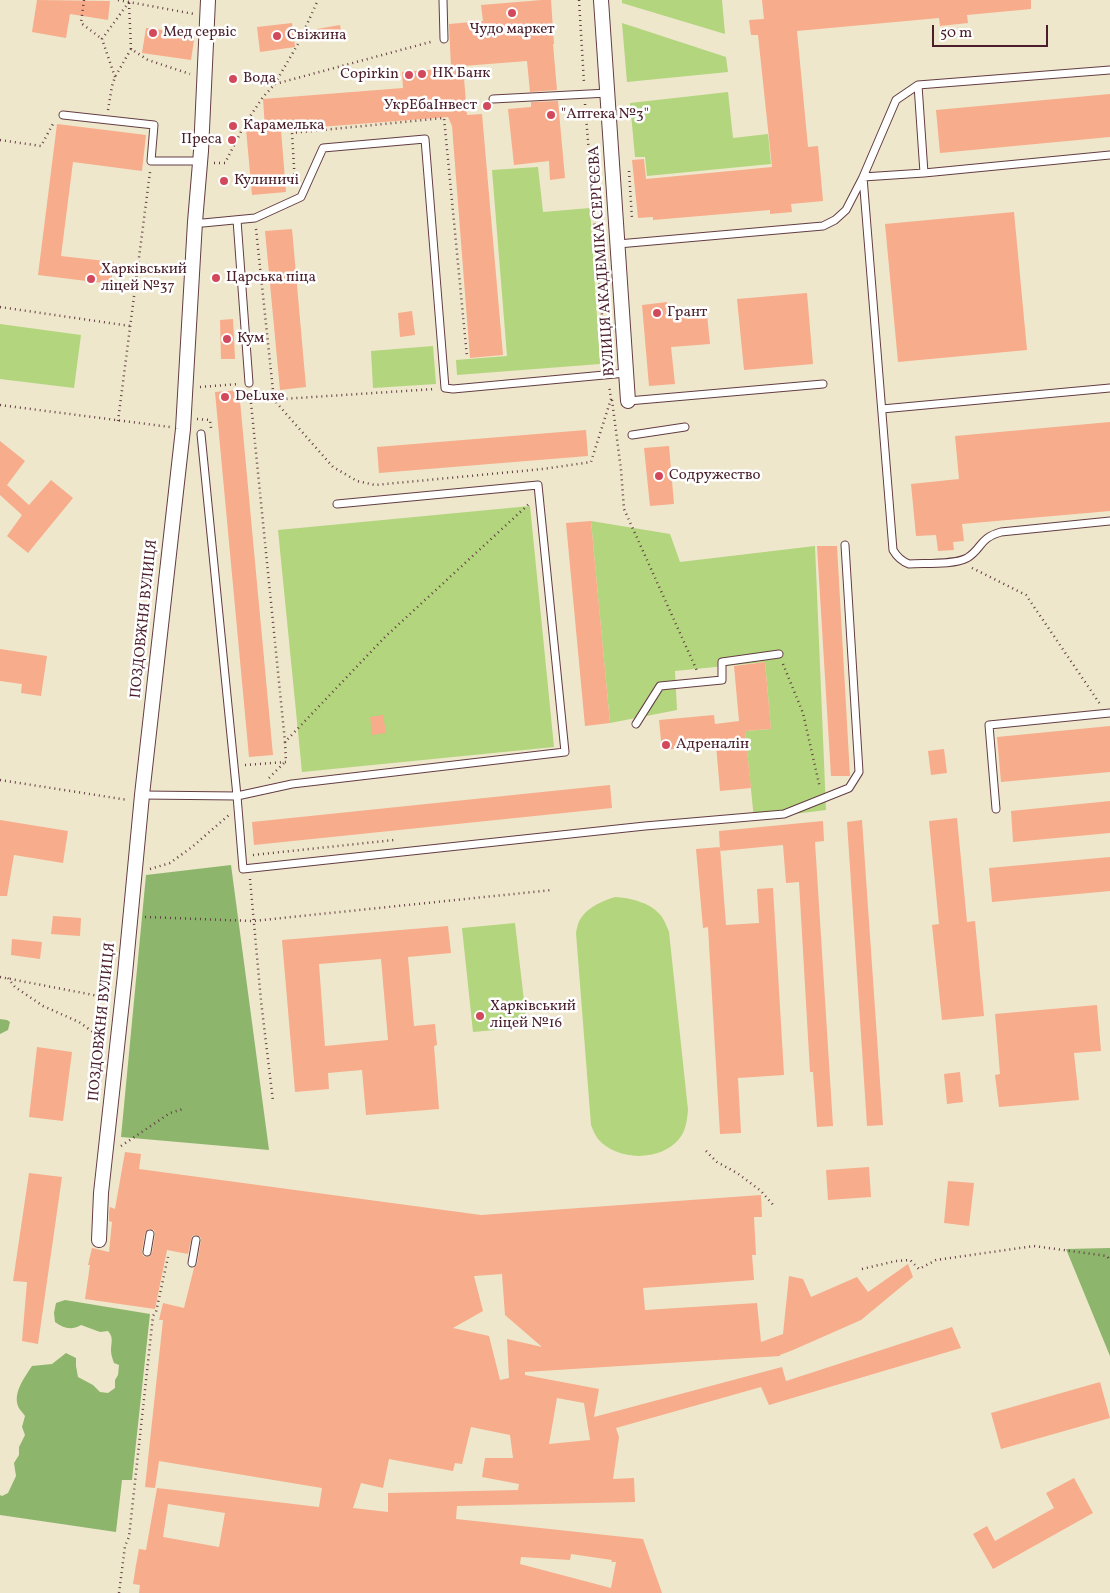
<!DOCTYPE html>
<meta charset="utf-8">
<style>
body{margin:0}
#map{position:relative;width:1110px;height:1593px;overflow:hidden;background:#eee7cc;font-family:Vollkorn,serif}
canvas{display:block}
.scale{position:absolute;left:932px;top:25px;width:116px;height:22px;box-sizing:border-box;border:2px solid #4a1f2b;border-top:0;padding-left:6px;font-size:15px;line-height:18px;white-space:nowrap;color:#4a1f2b;-webkit-text-stroke:4px #fff;paint-order:stroke}
</style>
<div id="map">
<canvas width="1110" height="1593"></canvas>
<div class="scale">50 m</div>
</div>
<script>
const g = document.querySelector('canvas').getContext('2d');
g.lineJoin = 'round';
function paint(path, color) {
  g.fillStyle = color;
  g.fill(path, 'evenodd');
}
function trace(path, color, width, dash) {
  g.strokeStyle = color;
  g.lineWidth = width;
  g.lineCap = dash ? 'butt' : 'round';
  g.setLineDash(dash || []);
  g.stroke(path);
}
function label(font, color, halo, rows, align = 'center') {
  g.font = font + ' Vollkorn,serif';
  g.lineWidth = 5;
  g.setLineDash([]);
  g.textBaseline = 'middle';
  g.strokeStyle = halo;
  g.fillStyle = color;
  for (const [text, x, y, turn = 0] of rows) {
    g.save();
    g.translate(x, y);
    g.rotate((+turn || 0) * Math.PI / 180);
    g.textAlign = isNaN(turn) ? turn : align;
    if (halo) g.strokeText(text, 0, 0);
    g.fillText(text, 0, 0);
    g.restore();
  }
}
paint(new Path2D(`
 M622 0H722L725 34 622 3Z
 M622 23 726 57 728 72 627 82Z
 M728 92 733 138 768 134 771 164 647 176 645 157H635L630 103Z
 M538 167 543 212 590 208 600 364 457 375 456 360 507 356 492 170Z
 M0 324 81 335 74 388 0 379Z
 M433 346 436 384 373 388 371 351Z
 M530 506 554 747 302 772 278 530Z
 M591 521 670 534 680 562 815 546 826 810 754 819 745 731 771 729 765 662 675 671 677 710 610 723Z
 M615 897C631 898 652 903 662 917 665 922 667 927 669 932L688 1110C687 1120 686 1131 679 1139 660 1162 617 1161 598 1139 595 1135 593 1130 591 1125L576 933C577 928 578 922 581 918 589 906 603 901 615 897Z
 M515 923 527 1027 473 1032 462 928Z`), '#b2d57d');
paint(new Path2D(`
 M231 865 269 1150 121 1137 146 875Z
 M0 1019 7 1020 10 1022 8 1030 0 1034Z
 M1110 1248V1356L1066 1249Z
 M65 1300 150 1314 132 1480H122L116 1532 0 1515V1495L2 1496 8 1493 16 1476 14 1463 19 1455V1447L25 1435 22 1427 25 1416C23 1413 19 1409 18 1406 13 1392 25 1377 32 1366L52 1364 66 1353 76 1358V1366L78 1377 93 1385 100 1392 108 1393 115 1388V1380L118 1375 119 1365 114 1363C113 1360 111 1355 111 1351 111 1342 114 1338 108 1331L100 1332 81 1325C71 1331 63 1328 55 1322L54 1313 56 1303Z`), '#8db66c');
paint(new Path2D(`
 M37 0 110 1 108 20 70 14 66 38 32 32Z
 M542 0H551L554 44H553L557 90 530 92 527 61 463 66 467 115 482 114 503 355 470 358 452 126 448 117 281 130 286 192 252 195 246 129 265 128 263 99 403 88 402 72 451 68 449 24 483 21 481 5Z
 M762 0H1031V9L967 15 968 23 940 26 939 18 797 31 808 147 818 146 823 201 791 204 792 212 770 214V210L653 220V217L638 218 632 160 644 159 646 179 772 167 758 35H751L749 20 764 19Z
 M292 23 295 47 260 52 257 27Z
 M340 25 342 38 320 42 317 29Z
 M146 28 195 34 191 60 142 53Z
 M1110 94V137L940 153 936 110Z
 M558 101 565 178 550 180 549 161 514 165 508 109 531 107V102Z
 M57 124 146 135 142 171 73 162 61 256 114 262 111 284 38 275Z
 M1014 212 1027 350 898 362 885 224Z
 M292 229 306 387 280 390 265 231Z
 M807 293 813 364 744 370 737 299Z
 M667 302 669 318 707 314 710 344 671 347 675 384 649 386 642 305Z
 M412 311 415 335 400 337 398 313Z
 M233 319 235 359H221L220 320Z
 M239 390 273 755 249 757 215 392Z
 M1110 422V511L962 524 964 541 953 542 954 550 938 551 936 535 916 536 911 484 959 479 955 436Z
 M586 430 588 456 379 473 377 447Z
 M0 441 25 461 7 485 29 505 51 480 73 498 28 553 7 536 22 515 0 495Z
 M669 446 674 504 650 506 644 448Z
 M591 521 610 723 585 726 566 523Z
 M817 546H837L850 776H831Z
 M0 649 47 656 41 696 21 693 22 684 0 681Z
 M765 662 771 729 745 731 751 788 720 791 716 745 662 750 659 720 714 715 715 724 739 721 734 666Z
 M383 715 386 733 372 735 370 717Z
 M1110 726V772L1001 782 997 737Z
 M944 749 947 773 931 775 928 751Z
 M610 785 612 808 254 845 252 822Z
 M1110 801V833L1013 842 1011 811Z
 M957 818 967 922 975 921 984 1016 942 1020 932 925 939 924 929 821Z
 M0 820 68 831 63 863 14 855 7 896H0Z
 M862 820 883 1125 867 1126 847 822Z
 M823 821 824 841 815 842 833 1126 817 1127 813 1072H810L799 882 786 883 783 845 720 851 719 831Z
 M720 847 726 925 759 923 757 889 773 888 784 1075 738 1078 741 1133 720 1134 708 927 703 928 696 849Z
 M1110 857V891L992 902 989 868Z
 M53 916 81 918 80 936 51 934Z
 M448 926 451 953 408 957 414 1026 435 1024 437 1045 434 1046 439 1109 366 1115 362 1070 328 1073 329 1089 295 1092 282 940ZM381 959 388 1040 325 1046 319 964Z
 M12 939 42 942 40 959 11 955Z
 M1097 1005 1101 1051 1074 1053 1079 1100 999 1107 995 1075 1000 1074 995 1014Z
 M37 1047 72 1052 63 1121 29 1117Z
 M960 1072 963 1102 947 1104 944 1074Z
 M125 1152 141 1154 139 1169 481 1215 761 1195 762 1217H754L756 1255H752L754 1280 643 1288 645 1310 757 1303 761 1342 783 1334 789 1276 803 1279 811 1297 857 1277 868 1292 908 1264 913 1277 861 1320 793 1350 780 1355V1356L525 1372V1375L599 1389 594 1417 782 1367 786 1381 952 1327 961 1348 769 1405 761 1387 616 1428 619 1437 613 1479 634 1478 635 1502 457 1506 456 1519 643 1539 662 1593H139L140 1585 133 1584 136 1565 139 1549 146 1550 157 1488 319 1507 322 1488 159 1461 155 1488 145 1487 163 1320H159L163 1303 184 1308 194 1268 197 1264 201 1240V1238L197 1235 192 1236 188 1254 167 1250 155 1309 85 1299 90 1265H88L92 1248 109 1252 112 1222 109 1221V1212L110 1207 115 1209ZM149 1229 154 1230 155 1235 152 1253 149 1257H147L143 1256 142 1251 145 1233ZM502 1274 505 1315 542 1347 507 1339 509 1378 500 1380 489 1336 453 1328 483 1311 474 1276ZM557 1398 584 1403 590 1440 549 1444ZM471 1427 510 1435 513 1458H485L482 1477 519 1484 518 1490 388 1493V1512L353 1508 361 1483 383 1488 389 1459 453 1471 455 1463 462 1464ZM168 1504 225 1513 219 1547 163 1537ZM571 1554 612 1560 611 1562H616L611 1588 520 1564 521 1557 570 1560Z
 M869 1167 871 1197 828 1200 826 1170Z
 M29 1173 62 1177 38 1344 22 1341 27 1282 13 1281Z
 M948 1181 974 1183 969 1226 944 1223Z
 M1100 1382 1110 1418 1001 1449 991 1413Z
 M1074 1478 1093 1513 993 1569 973 1534 987 1526 995 1541 1054 1508 1046 1493Z`), '#f7ac8b');
const service = new Path2D(`
 M443 0 444 39
 M918 85 924 173
 M493 99 608 93
 M63 115 154 125 151 161H200
 M1110 155 924 173 863 177 893 550C897 557 901 561 909 564 925 563 954 565 967 558 982 549 979 538 1001 532L1110 521
 M237 220 249 383
 M195 222 203 223 255 218 301 197 323 148 425 139 445 388 453 389 626 373
 M618 244 823 226 835 220 846 210 863 177 896 100 918 85 1110 70
 M628 401 823 384
 M882 409 1110 388
 M201 434 237 796 292 784 565 752 538 485 337 504
 M632 435 685 427
 M636 724 660 686 722 680V662L779 654
 M142 795 237 796 243 869 645 826 784 814 849 788 859 772 845 545
 M996 809 989 725 1110 713
 M147 1252 150 1234
 M192 1263 196 1240`);
const minor = new Path2D(`
 M601 0 628 401
 M99 1240 101 1193 125 974 142 795 183 429 195 222 201 151 208 0`);
trace(service, '#633d43', 9);
trace(minor, '#633d43', 16);
trace(new Path2D(`
 M84 0 81 23 102 39
 M118 0 194 14
 M579 0 584 83
 M129 3 131 49
 M115 77 102 39 129 2
 M275 84 434 41
 M585 104 606 365
 M108 110 112 86 115 77 131 49 148 60 190 74
 M0 140 41 146 54 122
 M214 163H225L245 124 263 97 274 85 298 44 318 0
 M629 171 632 219
 M295 184 292 133 444 118 467 357
 M256 229 274 400 333 467 357 481 375 485 543 469 591 462 611 399 609 385
 M0 307 130 326
 M200 387 239 384
 M256 389 267 400 435 389
 M250 393 285 742
 M612 400 621 470 624 509 698 673
 M0 405 170 427
 M197 419 210 420 211 428
 M118 421 150 172
 M972 568 1026 595 1100 704
 M783 664 803 713 820 788
 M245 765 286 762 285 742 385 637 530 503
 M269 778 285 762
 M0 780 128 800
 M253 855 394 840
 M150 869 170 863 192 847 229 815
 M250 879 261 1001 273 1101
 M145 917 253 921 552 890
 M0 977 109 998
 M8 978 15 987 43 1006 79 1022 104 1040
 M121 1146 170 1113 183 1109
 M706 1151 717 1162 737 1173 761 1191 775 1207
 M862 1269 896 1261 910 1260 919 1269 936 1260 1034 1246 1107 1256 1110 1260
 M119 1593 125 1546 129 1537 153 1316 156 1312 168 1257`), '#633d43', 2.5, [1, 4]);
trace(service, '#fff', 7);
trace(minor, '#fff', 14);
for (const [x, y, r, color] of [
 [512,13,5,"#d1495b"],
 [153,33,5,"#d1495b"],
 [277,36,5,"#d1495b"],
 [422,74,5,"#d1495b"],
 [409,75,5,"#d1495b"],
 [233,79,5,"#d1495b"],
 [487,106,5,"#d1495b"],
 [551,115,5,"#d1495b"],
 [233,126,5,"#d1495b"],
 [232,140,5,"#d1495b"],
 [224,181,5,"#d1495b"],
 [216,278,5,"#d1495b"],
 [91,279,5,"#d1495b"],
 [657,313,5,"#d1495b"],
 [227,339,5,"#d1495b"],
 [225,397,5,"#d1495b"],
 [659,476,5,"#d1495b"],
 [666,745,5,"#d1495b"],
 [480,1016,5,"#d1495b"]
]) {
  const dot = new Path2D();
  dot.arc(x, y, r, 0, 2 * Math.PI);
  g.fillStyle = color;
  g.fill(dot);
  trace(dot, '#fff', 2);
}
label('15px', '#4a1f2b', '#fff', [
 ["Чудо маркет",512,30,"center"],
 ["Мед сервіс",163,33],
 ["Свіжина",287,36],
 ["НК Банк",432,74],
 ["Copirkin",399,75,"right"],
 ["Вода",243,79],
 ["УкрЕбаІнвест",477,106,"right"],
 ["\"Аптека №3\"",561,115],
 ["Карамелька",243,126],
 ["Преса",222,140,"right"],
 ["Кулиничі",234,181],
 ["Харківський",101,270],
 ["ліцей №37",101,287],
 ["Царська піца",226,278],
 ["Грант",667,313],
 ["Кум",237,339],
 ["DeLuxe",235,397],
 ["Содружество",669,476],
 ["Адреналін",676,745],
 ["Харківський",490,1007],
 ["ліцей №16",490,1024]
], 'left');
label('15px', '#4a1f2b', '#fff', [
 ["ВУЛИЦЯ АКАДЕМІКА СЕРГЄЄВА",603,261,-94],
 ["ПОЗДОВЖНЯ ВУЛИЦЯ",145,619,-84],
 ["ПОЗДОВЖНЯ ВУЛИЦЯ",103,1022,-84]
]);
</script>
